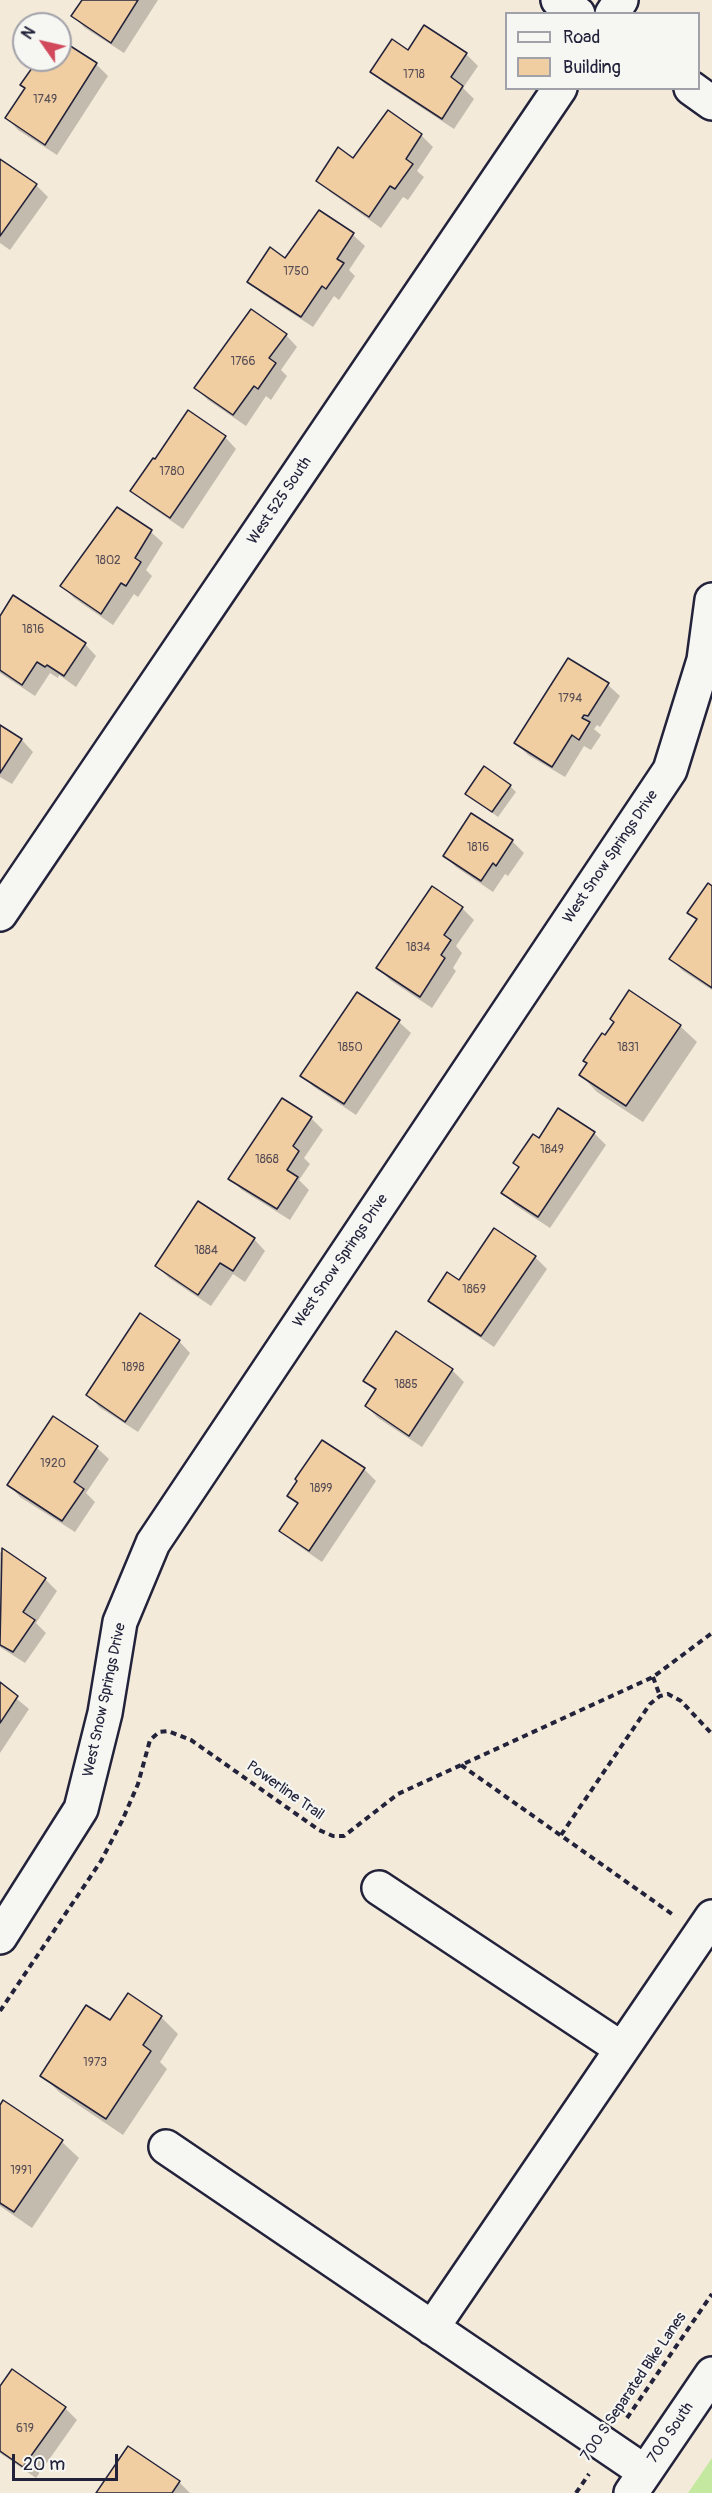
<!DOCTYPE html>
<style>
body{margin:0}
#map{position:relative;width:712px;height:2493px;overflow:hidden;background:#f4eada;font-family:Pangolin,sans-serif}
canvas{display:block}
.legend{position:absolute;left:505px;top:12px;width:195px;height:78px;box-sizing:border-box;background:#f6f6f2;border:2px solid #a1a1a9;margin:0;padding:8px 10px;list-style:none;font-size:18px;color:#22223b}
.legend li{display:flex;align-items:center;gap:12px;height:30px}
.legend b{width:30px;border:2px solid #a1a1a9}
.north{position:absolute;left:12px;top:12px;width:60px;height:60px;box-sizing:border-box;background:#f6f6f2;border:2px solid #a1a1a9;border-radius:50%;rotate:304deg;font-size:16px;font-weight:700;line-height:24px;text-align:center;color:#22223b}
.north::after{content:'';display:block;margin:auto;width:21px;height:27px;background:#d1495b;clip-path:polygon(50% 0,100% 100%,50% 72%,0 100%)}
.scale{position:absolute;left:12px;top:2454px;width:106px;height:27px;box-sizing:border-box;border:3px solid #22223b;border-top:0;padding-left:8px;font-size:18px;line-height:21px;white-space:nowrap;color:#22223b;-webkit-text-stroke:4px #f6f6f2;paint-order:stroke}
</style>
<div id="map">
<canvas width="712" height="2493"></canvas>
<ul class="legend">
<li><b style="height:8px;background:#f6f6f2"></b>Road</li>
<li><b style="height:16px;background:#f1cea2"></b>Building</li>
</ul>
<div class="north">N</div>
<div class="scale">20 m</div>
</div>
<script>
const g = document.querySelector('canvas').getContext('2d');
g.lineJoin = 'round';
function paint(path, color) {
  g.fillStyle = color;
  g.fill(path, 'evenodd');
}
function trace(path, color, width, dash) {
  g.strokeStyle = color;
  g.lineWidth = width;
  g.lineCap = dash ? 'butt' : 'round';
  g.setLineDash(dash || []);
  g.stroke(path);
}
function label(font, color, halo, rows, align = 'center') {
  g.font = font + ' Pangolin,sans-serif';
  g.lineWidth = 4.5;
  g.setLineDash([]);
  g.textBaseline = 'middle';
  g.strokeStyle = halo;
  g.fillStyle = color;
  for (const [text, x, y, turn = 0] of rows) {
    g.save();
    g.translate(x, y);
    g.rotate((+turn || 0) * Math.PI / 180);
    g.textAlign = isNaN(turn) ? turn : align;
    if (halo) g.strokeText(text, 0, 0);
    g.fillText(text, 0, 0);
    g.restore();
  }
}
paint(new Path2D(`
 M712 2458V2493H688Z`), '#c5e8a1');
paint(new Path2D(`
 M84 0H158L124 53 85 28 73 16Z
 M61 42 96 64 108 76 57 155 18 130 7 118 50 60H60Z
 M408 52 466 54 478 66 463 88 474 99 454 129 384 83 372 71Z
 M388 112 421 135 433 147 417 171 424 177 408 200 403 197 381 228 330 192 318 180 354 160Z
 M0 161 36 185 48 197 10 250 0 243Z
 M319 212 353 235 365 246 349 270 355 276 339 300 334 296 313 327 261 293 249 281 286 260Z
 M286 335 297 347 281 370 287 376 271 400 266 396 246 426 208 400 196 388Z
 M225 437 236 449 183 529 144 502 132 490Z
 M117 509 151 532 163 543 146 570 152 576 138 597 134 594 113 625 74 598 62 586Z
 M0 619 85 644 96 656 76 687 59 675 58 678 50 673 35 696 0 673Z
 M568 660 608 685 620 696 600 727 597 725 594 729 601 735 591 750 584 746 565 777 528 755 516 743Z
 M0 726 22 740 33 752 12 784 0 777Z
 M510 786 516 792 498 817 467 794Z
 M472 815 512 841 524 853 508 876 505 874 493 892 456 867 444 855Z
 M712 887V990L683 971 671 959 697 921 689 913Z
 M462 908 474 920 456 946 462 953 453 968 456 971 432 1008 390 980 378 968Z
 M357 994 399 1022 411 1033 356 1115 314 1087 302 1076Z
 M680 1026 697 1042 643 1122 597 1092 581 1075Z
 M283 1100 311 1118 323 1130 304 1158 310 1164 299 1180 309 1190 290 1220 242 1190 230 1179Z
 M559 1110 594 1133 606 1145 550 1228 515 1205 503 1193Z
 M254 1239 265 1251 245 1282 233 1274 211 1306 169 1278 157 1266Z
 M535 1257 547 1269 494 1347 442 1312 430 1300 459 1282Z
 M397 1333 452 1370 464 1382 422 1447 378 1418 366 1406 376 1392 365 1381Z
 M179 1341 190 1353 138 1432 99 1407 88 1395Z
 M53 1418 97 1448 109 1459 86 1493 95 1502 75 1532 20 1497 9 1485Z
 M364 1469 376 1481 322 1562 293 1542 281 1531 298 1505 289 1496Z
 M2 1550 45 1579 57 1591 36 1623 46 1633 25 1663 0 1647V1553Z
 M0 1685 29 1709 0 1753Z
 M128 1996 161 2017 178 2034 160 2062 167 2069 123 2135 59 2092 42 2075 110 2022Z
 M0 2108 62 2142 79 2158 32 2228 0 2206Z
 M0 2389 65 2408 77 2420 36 2478 0 2453Z
 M179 2482 190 2493H98Z`), '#0003');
const building = new Path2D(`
 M82 0H138L111 43 71 16Z
 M424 25 467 53 451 77 463 86 442 119 370 72 392 39 408 50Z
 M61 40 97 63 45 145 5 118 25 88 20 85 37 61 44 66 48 60H60Z
 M388 110 422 134 406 159 413 164 395 189 390 186 369 217 316 181 338 147 353 158Z
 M0 159 37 184 0 236Z
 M319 210 354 233 337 259 344 263 326 289 322 286 301 317 247 282 270 247 285 258Z
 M251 309 287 334 269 358 276 363 258 389 254 386 233 415 194 388Z
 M188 410 226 436 170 518 130 491 153 458 155 459Z
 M117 507 152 530 135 558 141 562 126 586 121 583 101 614 60 586Z
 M13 595 86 643 64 676 47 665 45 667 37 662 22 685 0 670V616Z
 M568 658 609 683 588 716 584 715 582 718 590 722 579 740 572 735 552 767 514 743Z
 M0 725 22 739 0 773Z
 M484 766 511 785 492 812 465 794Z
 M471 813 513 840 496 866 493 863 481 881 443 856Z
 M708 883 712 886V988L669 959 697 919 687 913Z
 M432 886 463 907 444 935 451 940 441 955 445 958 420 997 376 968Z
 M629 990 681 1025 626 1106 579 1075 587 1063 583 1061 602 1033 605 1035 614 1022 610 1019Z
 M357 992 400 1020 344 1104 300 1076Z
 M282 1098 312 1117 293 1146 299 1151 287 1170 298 1177 277 1209 228 1179Z
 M558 1108 595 1132 538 1217 501 1193 519 1167 513 1163 533 1134 539 1138Z
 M198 1201 255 1238 233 1271 220 1263 198 1295 155 1266Z
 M494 1228 536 1256 481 1336 428 1301 447 1272 459 1280Z
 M140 1313 180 1340 125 1422 86 1395Z
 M396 1331 453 1369 409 1436 365 1406 376 1389 363 1381Z
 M53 1416 98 1446 74 1482 84 1489 62 1521 7 1485Z
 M322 1440 365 1468 309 1551 279 1531 298 1503 287 1496 297 1481 295 1479Z
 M2 1548 46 1578 23 1612 35 1620 13 1652 0 1645Z
 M0 1682 18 1696 0 1723Z
 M128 1993 162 2016 143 2045 151 2051 106 2119 40 2076 86 2005 110 2020Z
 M3 2100 63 2140 14 2212 0 2203V2105Z
 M12 2369 66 2407 23 2467 0 2451V2386Z
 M128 2446 180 2481 172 2493H96Z`);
paint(building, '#f1cea2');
trace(building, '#22223b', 1.5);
const minor = new Path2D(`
 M558 0 578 14
 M612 14 621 0
 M691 88 712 103
 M0 914 560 88
 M379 1888 622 2049
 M0 1937 81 1809 105 1713 120 1622 153 1543 670 770 704 660 712 600
 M166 2147 645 2472
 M432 2328 712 1917
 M631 2493 712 2374`);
trace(minor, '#22223b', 38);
trace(new Path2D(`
 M653 1677 660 1696
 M461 1765 672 1914
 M561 1835 650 1704 660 1696 668 1694 681 1701 712 1734
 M0 2011 101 1861 122 1821 138 1784 150 1740 159 1732 168 1731 191 1740 319 1830 333 1836H344L398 1794 653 1677 712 1633
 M627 2418 712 2294
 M576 2493 589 2474`), '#22223b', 4, [6, 4.5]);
trace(minor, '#f6f6f2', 33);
label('12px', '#564d55', null, [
 ["1718",414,75],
 ["1749",45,100],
 ["1750",296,272],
 ["1766",243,362],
 ["1780",172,472],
 ["1802",108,561],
 ["1816",33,630],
 ["1794",570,699],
 ["1816",478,848],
 ["1834",418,948],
 ["1850",350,1048],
 ["1831",628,1048],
 ["1849",552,1150],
 ["1868",267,1160],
 ["1884",206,1251],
 ["1869",474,1290],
 ["1898",133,1368],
 ["1885",406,1385],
 ["1920",53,1464],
 ["1899",321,1489],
 ["1973",95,2063],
 ["1991",21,2171],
 ["619",25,2429]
]);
label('15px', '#22223b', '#f6f6f2', [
 ["West 525 South",280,501,-56],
 ["West Snow Springs Drive",611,857,-56],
 ["West Snow Springs Drive",341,1261,-56],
 ["West Snow Springs Drive",105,1700,-78],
 ["Powerline Trail",285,1791,35],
 ["700 S Separated Bike Lanes",634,2387,-56],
 ["700 South",671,2433,-56]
]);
</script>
